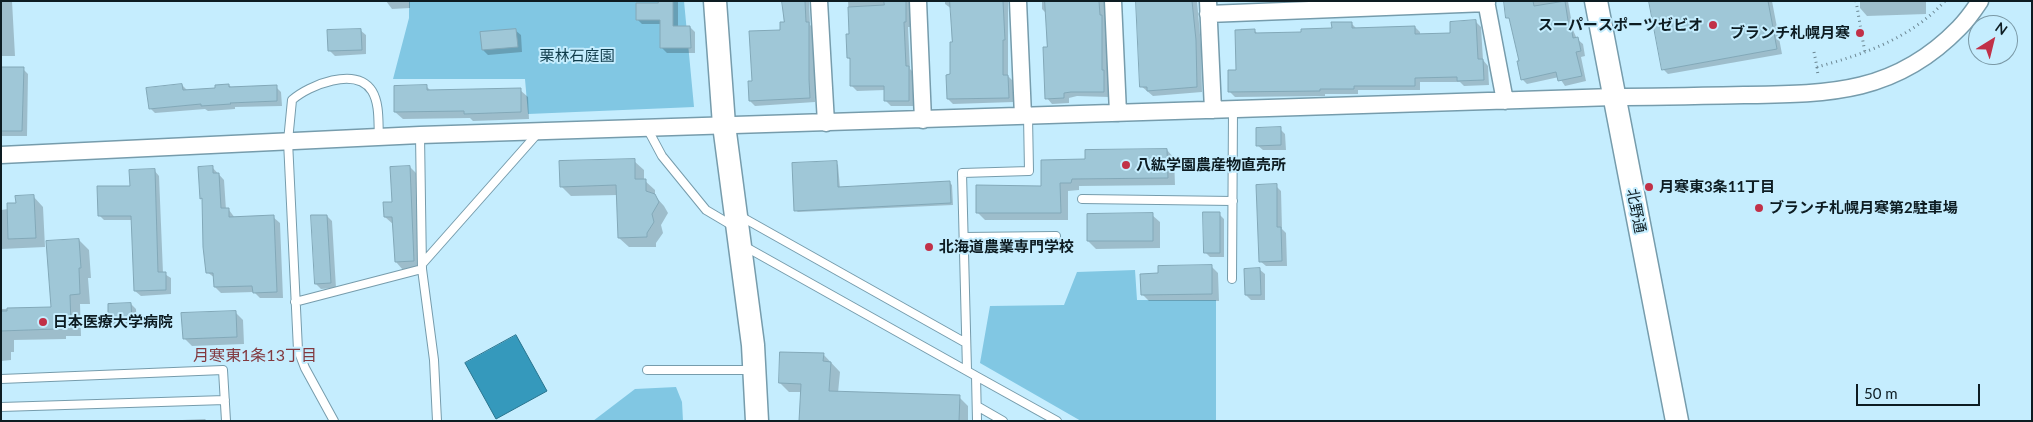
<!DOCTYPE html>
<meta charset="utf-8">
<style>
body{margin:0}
#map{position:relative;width:2033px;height:422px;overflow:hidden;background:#c5edfe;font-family:Lato,sans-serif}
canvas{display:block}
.frame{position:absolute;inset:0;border:2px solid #0d1c22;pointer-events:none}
.north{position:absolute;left:1968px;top:15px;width:50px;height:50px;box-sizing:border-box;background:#c5edfe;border:1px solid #7b99a6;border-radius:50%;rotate:36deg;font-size:14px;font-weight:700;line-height:20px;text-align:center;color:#0d1c22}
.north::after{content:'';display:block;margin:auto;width:18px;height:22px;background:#c13148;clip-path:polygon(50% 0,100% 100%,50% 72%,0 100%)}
.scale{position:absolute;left:1856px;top:384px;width:124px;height:22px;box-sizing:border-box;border:2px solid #0d1c22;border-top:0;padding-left:6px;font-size:15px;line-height:18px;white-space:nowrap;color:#0d1c22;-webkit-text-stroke:4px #c5edfe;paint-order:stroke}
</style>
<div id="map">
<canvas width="2033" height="422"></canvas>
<div class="frame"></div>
<div class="north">N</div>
<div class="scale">50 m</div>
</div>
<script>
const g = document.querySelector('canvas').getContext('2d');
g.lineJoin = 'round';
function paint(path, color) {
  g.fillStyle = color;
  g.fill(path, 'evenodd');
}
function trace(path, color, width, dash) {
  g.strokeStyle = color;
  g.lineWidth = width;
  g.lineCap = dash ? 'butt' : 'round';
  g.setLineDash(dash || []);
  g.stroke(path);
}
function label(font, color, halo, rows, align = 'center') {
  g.font = font + ' Lato,"Noto Sans JP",sans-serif';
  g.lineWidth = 4;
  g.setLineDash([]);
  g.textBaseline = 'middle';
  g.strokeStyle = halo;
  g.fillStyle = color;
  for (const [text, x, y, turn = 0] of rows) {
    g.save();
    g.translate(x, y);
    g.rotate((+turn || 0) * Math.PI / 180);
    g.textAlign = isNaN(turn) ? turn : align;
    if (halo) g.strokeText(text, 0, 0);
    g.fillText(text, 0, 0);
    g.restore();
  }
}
paint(new Path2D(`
 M409 1H684L694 107 528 114 525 79H393L409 18Z
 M1135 270 1137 300H1216V421H1081L980 363 990 306 1064 305 1077 272Z
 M676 387 682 402 683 421H593L635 389Z`), '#81c7e3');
const water = new Path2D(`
 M516 335 547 391 496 419 465 363Z`);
paint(water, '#3599bc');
trace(water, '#29748e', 1);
paint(new Path2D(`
 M1 1H12L15 56H1Z
 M386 1H410V8L392 9Z
 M659 1H678V27H690L695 32V53H667L662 48 661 24H642L637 19 659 5Z
 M783 1H809L810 25 814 28 815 102 755 106 750 101 753 83 785 24Z
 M848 1H910L911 27H908L910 69 913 72 914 106H891L886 101 885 90 857 91 851 85V60L848 58 850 35Z
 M945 1H1008V76L1013 81 1014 102 953 104 948 99 953 43 952 9 945 4Z
 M1042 1H1104L1105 19 1107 21V74L1109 76V97L1077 96 1069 98V103L1052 104 1047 98 1049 48 1047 14 1042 9Z
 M1137 1H1197L1201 46 1202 92 1153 96 1141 86Z
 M1505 1H1568L1573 30 1577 39 1583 44 1585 56 1581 57 1586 81 1565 86 1559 77 1527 84 1522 79 1520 62Z
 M1651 1H1772L1782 54 1668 74 1663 69Z
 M1860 1H1926V14L1867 16 1860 8Z
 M1475 21 1481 27 1483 60 1488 66 1489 85 1464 86 1460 82H1420V90H1358V94H1325V96L1235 97 1230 92 1255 31 1258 34H1303L1333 30 1351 23 1357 29 1415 27 1420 32V36L1452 35Z
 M360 30 366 35V54L335 56 329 50Z
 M515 30 521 35 522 52 488 55 483 50Z
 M1 69H23L28 74 27 136H1Z
 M182 85 187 90 216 89 229 85 232 88 276 87 281 92 282 106 235 107V109L208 111 205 109 155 113 150 108Z
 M427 87 432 92 520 90 528 97 529 119 473 121 470 118 403 119 395 112Z
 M1280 129 1285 134 1286 150H1263L1257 145Z
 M1167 150 1174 158 1175 185 1079 186V190L1068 191V220H985L977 212 1043 187Z
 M634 161 644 170V180L655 190V196L664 206 668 213 661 225 663 233 656 243V247H629L619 238 618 195 571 196 561 186Z
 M836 163 838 165 840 188 949 182 952 185 953 205 798 212 795 210Z
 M212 167 224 180 226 210H229L235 218 273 217 280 223 283 298H260L254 292 221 293 215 287V278L207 272 204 201 201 198Z
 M410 167 418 175 422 269 403 270 396 262 394 225 385 217Z
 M154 170 159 176 163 273 171 278V294L141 296 135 291 132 220H104L99 215 131 187Z
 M1276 186 1281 191 1282 229 1286 233 1287 266H1266L1260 261Z
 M33 196 43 207 45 247 1 249V210L8 209Z
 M1219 214 1224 219V257H1210L1205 252Z
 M1152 215 1160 222V248L1096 249 1088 241Z
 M327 216 332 221 336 288 321 289 316 284Z
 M79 240 89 250 91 278H88L90 304H80L81 336H66V339L14 340V352H11V360L1 361V309L52 308Z
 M1211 266 1218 273 1219 301H1149L1142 294 1160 275Z
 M1259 269 1265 274V300H1251L1246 295Z
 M131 304 136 309 137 326H115L109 321Z
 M235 312 243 320 244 344 192 346 184 338Z
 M823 354 840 372 838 393 959 397 968 406V421H801L802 392H789L780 383Z
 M205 419 207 421H159Z`), '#0003');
const building = new Path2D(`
 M658 1H673V26H690L691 48H660V20H636V3H658Z
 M782 1H805L806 22H809V79L810 98 749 101 748 81H752L749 31 780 30V22H784Z
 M884 1H906V22H904L906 66H909V101H884V86H850V58H847L846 34H849L848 7 884 5Z
 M950 1H1003L1005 40H1003V75H1008L1009 98 947 99 946 75 950 74V42H952Z
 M1045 1H1099L1100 15H1102V70H1104V92H1071L1064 93V98L1045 99 1043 47H1047Z
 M1136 1H1192L1196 40 1197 87 1147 91V87H1140Z
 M1504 1H1533L1534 6 1565 1 1569 27 1571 26 1573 38 1578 37 1581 51 1576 52 1582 76 1558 81 1556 72 1521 80 1517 61H1519L1509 18H1506Z
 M1649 1H1768L1777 49 1662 70Z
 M1476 20 1478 59H1483L1484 80 1457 81V77L1415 78V86H1354V89H1320V91L1228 92V70H1236L1235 30 1255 29V33L1301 32V29L1332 28 1331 22H1352V28L1415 26V34L1450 33V22Z
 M361 29 362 50 328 51 327 30Z
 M516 29 518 47 482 50 480 32Z
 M1 67H24L22 131H1Z
 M182 84 183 90 215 88V85L229 84V87L277 85V101L230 103 231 104 201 106V104L149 109 146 88Z
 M427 85V90L521 88V112L464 114V111L394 112V86Z
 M1281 127V145L1256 146V128Z
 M1167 149 1168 178 1072 179 1071 183H1060L1061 213H976V185L1041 186V160L1085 159V150Z
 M635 159V179H646V191L655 194 659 202 652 214 654 222 647 233V237L618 238 616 185 560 187 559 161Z
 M837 161 838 187 950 181 951 203 794 211 792 163Z
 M213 166V173H219L221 208H229V217L274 215 277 292 253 293 252 286 214 287 213 273H206L203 247 202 198 200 199 198 167Z
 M410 166 414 261 395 262 392 217H384L383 202H392L390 167Z
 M155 169 158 272H166V290L134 291 131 216H98L97 186H130L129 170Z
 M1277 184V227H1281L1282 261 1259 262 1256 185Z
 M34 195 36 238 8 239 7 203H16L15 196Z
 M1203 212H1220V253H1204Z
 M1153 213V241H1087V214Z
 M311 215H327L331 283 315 284Z
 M79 239 81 268H79L80 294 70 295 71 326H56V329L1 331V311H7V308L51 307 46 241Z
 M1212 265V294L1141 295 1140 274 1158 273V266Z
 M1260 268 1261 295H1245L1244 269Z
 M131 303 132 321 108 322V304Z
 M236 311 237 337 183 339 181 313Z
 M780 352 824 353 823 361 831 362 829 391 960 395 959 421H799L801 384 779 383Z`);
paint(building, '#9fc7d7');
trace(building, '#82a8b8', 1);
const lane = new Path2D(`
 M647 128 662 156 706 210 733 226
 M420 135 422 269 434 360 437 421
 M1082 199 1233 201
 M740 216 966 343
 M964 237 1056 236
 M744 246 976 376 977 421
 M423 263 538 133
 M1232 279 1233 110
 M295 302 422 269
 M647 370H752
 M967 370 962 173 1029 171 1028 116
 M976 376 1057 421
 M1 379 223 370 226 421
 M977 406 1003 421
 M1 407 225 400
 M334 421 305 368 298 350 288 141 292 100C309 85 356 66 372 91 380 104 378 123 379 137`);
const street = new Path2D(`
 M819 1 826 123
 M918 1 923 120
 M1018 1 1023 116
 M1113 1 1118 113
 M1208 1 1213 110
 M1486 1 1505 101
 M1208 14 1487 3
 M1 155 420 135 1614 97C1658 97 1702 96 1747 95 1831 94 1896 93 1959 28 1967 20 1974 10 1980 1`);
const secondary = new Path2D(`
 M715 1 724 125 753 345 757 421
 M1596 1 1677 421`);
trace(lane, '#769cac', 10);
trace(street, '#769cac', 19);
trace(secondary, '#769cac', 25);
trace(new Path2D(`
 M1856 1 1865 53
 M1814 52 1817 67C1865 54 1911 38 1945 1
 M1817 67 1818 76`), '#6c8793', 3, [1, 4]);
trace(lane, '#fff', 8);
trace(street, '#fff', 16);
trace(secondary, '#fff', 22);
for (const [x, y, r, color] of [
 [1713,25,5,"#c13148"],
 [1860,33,5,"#c13148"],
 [1126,165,5,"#c13148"],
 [1649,187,5,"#c13148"],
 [1759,208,5,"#c13148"],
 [929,247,5,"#c13148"],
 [43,322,5,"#c13148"]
]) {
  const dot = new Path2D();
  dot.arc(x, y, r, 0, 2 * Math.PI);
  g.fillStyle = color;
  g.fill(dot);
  trace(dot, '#c5edfe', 2);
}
label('bold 15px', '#0d1c22', '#c5edfe', [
 ["スーパースポーツゼビオ",1703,25,"right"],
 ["ブランチ札幌月寒",1850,33,"right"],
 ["八紘学園農産物直売所",1136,165],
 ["月寒東3条11丁目",1659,187],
 ["ブランチ札幌月寒第2駐車場",1769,208],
 ["北海道農業専門学校",939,247],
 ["日本医療大学病院",53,322]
], 'left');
label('15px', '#0f3b4a', '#c5edfe', [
 ["栗林石庭園",577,56]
]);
label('15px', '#0d1c22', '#c5edfe', [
 ["北野通",1636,211,79]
]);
label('16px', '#82393f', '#c5edfe', [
 ["月寒東1条13丁目",255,356]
]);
</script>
